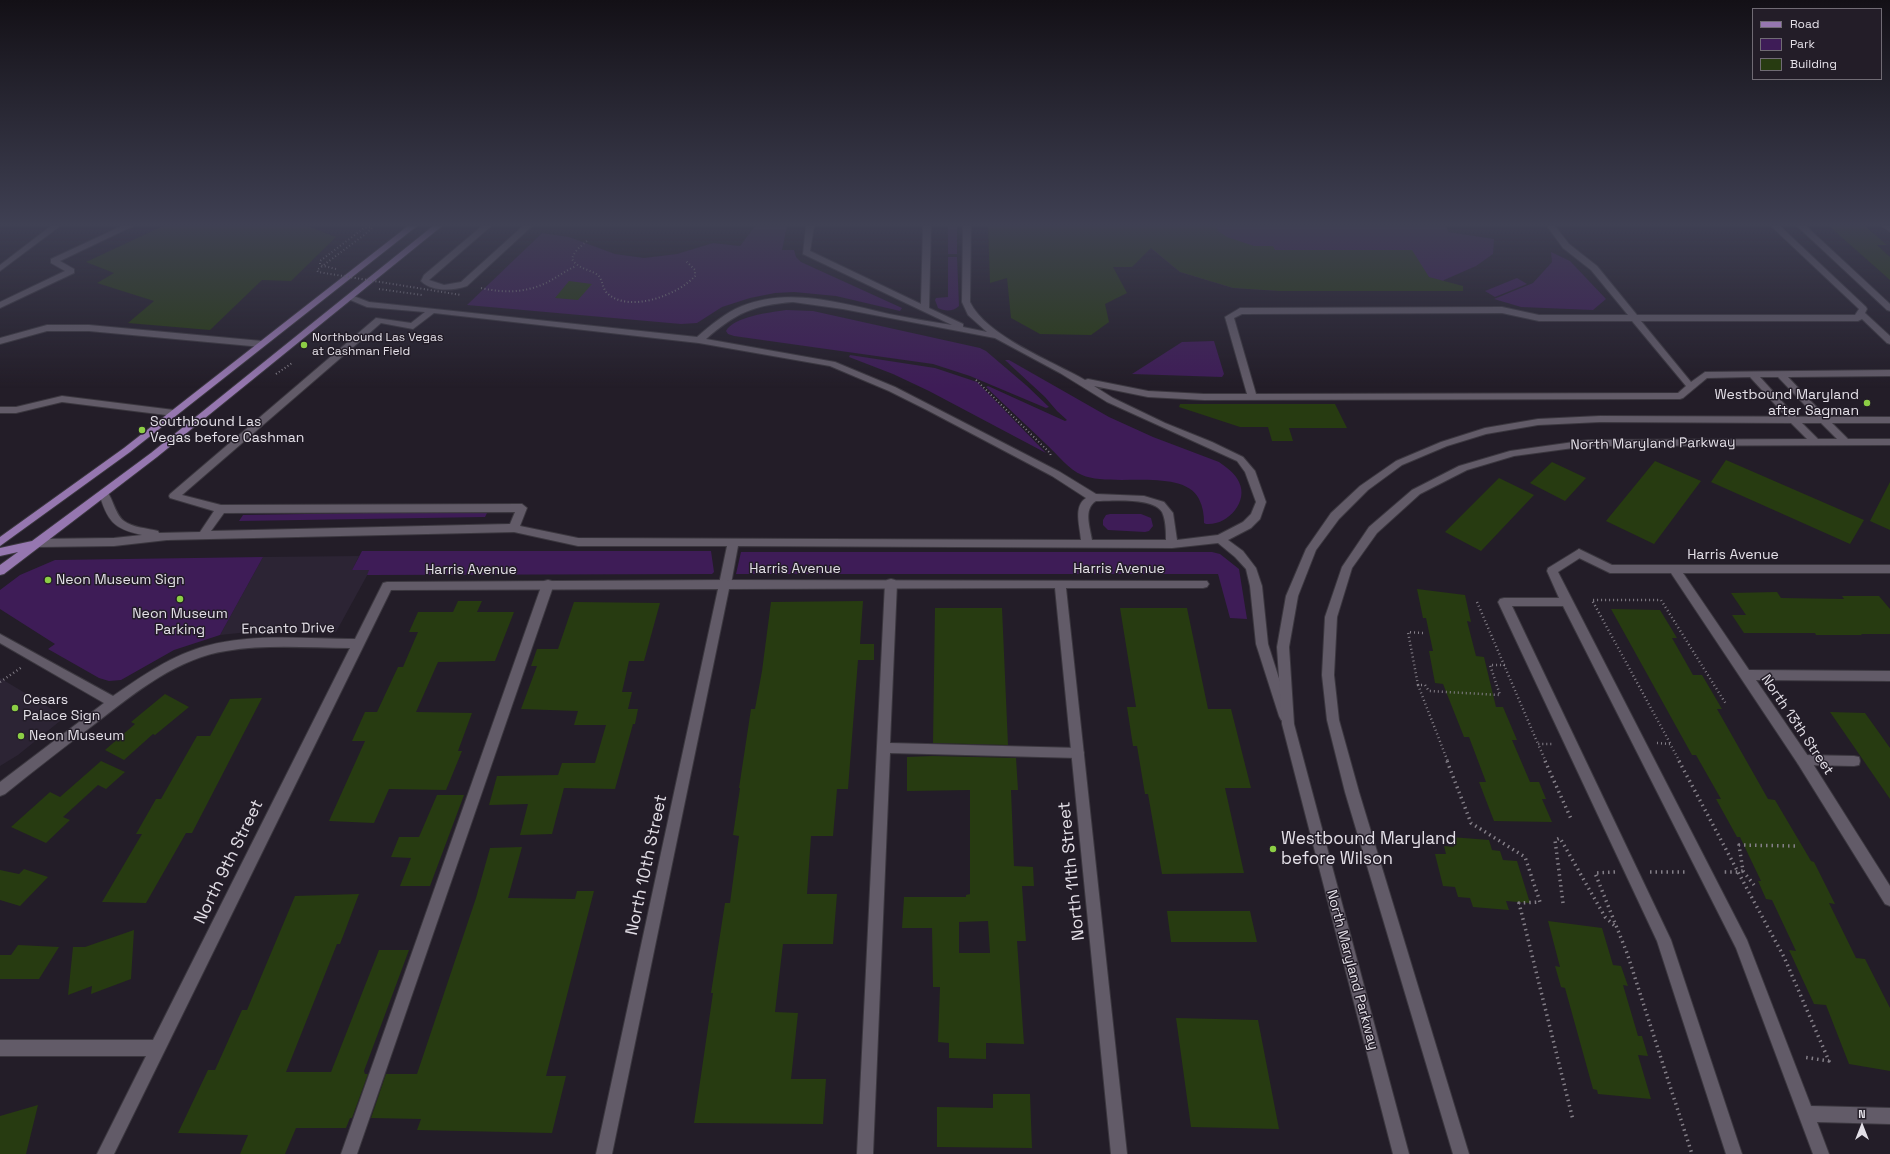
<!DOCTYPE html>
<style>
body{margin:0}
#map{position:relative;width:1890px;height:1154px;overflow:hidden;background:#231d28;font-family:"Space Grotesk",sans-serif}
canvas{display:block}
.legend{position:absolute;left:1752px;top:8px;width:130px;height:72px;box-sizing:border-box;background:#231d28;border:1px solid #706b74;margin:0;padding:5px 7px;list-style:none;font-size:12px;color:#e3dfe7}
.legend li{display:flex;align-items:center;gap:8px;height:20px}
.legend b{width:20px;border:1px solid #706b74}
.north{position:absolute;left:1842px;top:1106px;width:40px;height:40px;-webkit-text-stroke:3px #231d28;paint-order:stroke;rotate:0deg;font-size:11px;font-weight:700;line-height:16px;text-align:center;color:#e3dfe7}
.north::after{content:'';display:block;margin:auto;width:14px;height:18px;background:#e3dfe7;clip-path:polygon(50% 0,100% 100%,50% 72%,0 100%)}
</style>
<div id="map">
<canvas width="1890" height="1154"></canvas>
<ul class="legend">
<li><b style="height:5px;background:#9677b0"></b>Road</li>
<li><b style="height:11px;background:#3e1c57"></b>Park</li>
<li><b style="height:11px;background:#273b11"></b>Building</li>
</ul>
<div class="north">N</div>
</div>
<script>
const g = document.querySelector('canvas').getContext('2d');
g.lineJoin = 'round';
function paint(path, color) {
  g.fillStyle = color;
  g.fill(path, 'evenodd');
}
function trace(path, color, width, dash) {
  g.strokeStyle = color;
  g.lineWidth = width;
  g.lineCap = dash ? 'butt' : 'round';
  g.setLineDash(dash || []);
  g.stroke(path);
}
function label(font, color, halo, rows, align = 'center') {
  g.font = font + ' "Space Grotesk",sans-serif';
  g.lineWidth = 3;
  g.setLineDash([]);
  g.textBaseline = 'middle';
  g.strokeStyle = halo;
  g.fillStyle = color;
  for (const [text, x, y, turn = 0] of rows) {
    g.save();
    g.translate(x, y);
    g.rotate((+turn || 0) * Math.PI / 180);
    g.textAlign = isNaN(turn) ? turn : align;
    if (halo) g.strokeText(text, 0, 0);
    g.fillText(text, 0, 0);
    g.restore();
  }
}
paint(new Path2D(`
 M359 556 352 570H370L336 632H249L220 635 263 557Z
 M0 678 65 717 18 755 0 766Z`), '#2c2434');
paint(new Path2D(`
 M755 226H787L782 250H794L796 257 801 262 902 308 900 311 836 296 794 292 775 293 750 298 722 307 697 323 681 324 467 305 542 233 569 237 615 254 644 258 677 254 713 243 740 246Z
 M948 226H957V254H948Z
 M1135 226H1446L1449 232 1494 239 1493 254 1476 266 1444 280 1437 291H1279L1233 288 1180 272 1153 250Z
 M1551 252 1570 261 1606 299 1593 310 1521 307 1494 299 1533 283 1552 262Z
 M948 257H957L959 306C953 312 944 311 938 308L935 300 936 298 948 297Z
 M1517 278 1527 284 1495 297 1485 291Z
 M786 310 813 311 980 348 986 351 1027 386 1049 407 1046 408 970 376 933 364 734 336 728 334 726 331C733 317 771 312 786 310Z
 M1214 341 1224 374 1222 377 1132 374 1182 342Z
 M850 355 935 368 977 382 1046 453 929 391 893 374 849 357Z
 M1005 360H1009L1109 417 1153 437 1219 462C1226 467 1235 473 1239 482 1249 502 1227 526 1206 524L1204 523C1204 515 1203 507 1199 499 1183 467 1111 488 1082 475 1068 469 1058 455 1047 445 1027 426 1006 406 986 387L988 386 1065 421 1067 420 1057 411 1045 397Z
 M488 511 485 517 239 521 243 515Z
 M1110 514H1141L1151 518 1153 526 1149 531 1145 532 1108 530 1103 525V520L1106 515Z
 M362 551H711L714 572 712 574 367 575 369 570H352Z
 M741 552H1212L1220 554 1239 569 1247 619 1230 618 1218 574H736Z
 M263 557 220 635 174 650 121 680 109 681 99 678 48 649 55 644 0 609V590L20 575 55 560Z`), '#3e1c57');
paint(new Path2D(`
 M163 226H307L336 237 291 281 262 280 210 330 128 323 154 301 97 283 114 273 86 262Z
 M988 226H1216L1218 231 1227 237 1254 246H1273L1275 250H1412L1429 277 1463 286V291H1279L1233 288 1180 272 1151 248 1132 267H1113L1127 293 1105 304 1109 322 1091 335 1040 334 1011 318 1007 278 990 283Z
 M1829 226H1865L1887 245H1877L1890 257V280Z
 M569 281 592 284 578 300 555 298Z
 M1180 404H1335L1347 428H1289L1293 441H1272L1268 427H1240L1179 407Z
 M1726 460 1864 520 1850 544 1711 482Z
 M1655 461 1701 481 1654 544 1606 521Z
 M1552 462 1586 478 1565 501 1530 483Z
 M1499 478 1534 495 1481 551 1445 532Z
 M1890 482V530L1870 521Z
 M1417 589 1465 595 1471 622 1467 621 1476 656 1484 657 1496 707H1503L1517 740H1512L1530 782H1539L1546 799H1542L1552 822 1494 821 1479 782H1486L1469 737H1464L1443 684 1435 683 1429 651H1433L1426 618H1423Z
 M1777 592 1781 598 1844 599 1842 596H1879L1890 609V634H1861L1862 635H1816L1815 633H1744L1732 615H1746L1731 593Z
 M458 601H482L477 612H514L495 661 438 662 416 712 472 713 458 751H462L446 790 389 789 374 823 329 821 365 741H352L365 712H377L398 667H403L418 632H409L418 612H453Z
 M863 601 860 644H874V660H858L848 789H837L833 836H811L807 894H837L833 944H783L775 1012 798 1013 791 1079H826L823 1124 694 1123 713 993H711L725 903H730L739 836 733 835 740 788H739L751 709H755L762 671 771 602Z
 M574 602 660 603 644 661H629L622 692H632L628 709H638L635 724H633L615 789 564 788 552 834 520 835 528 804 489 805 497 776 558 775 562 763H595L606 725H574L578 711 521 709 537 666H531L537 649H558Z
 M935 608H1002L1008 745 933 743Z
 M1120 608H1187L1208 709H1231L1251 788H1225L1244 873 1162 874 1148 794H1145L1137 746H1133L1127 707H1136Z
 M1611 609 1660 610 1677 638H1672L1693 675H1702L1722 709H1717L1768 799 1775 800 1811 861 1814 862 1835 904 1829 903 1856 958 1865 959 1890 1008V1071L1849 1064 1826 1005 1814 1004 1789 950 1796 951 1772 900 1766 899 1758 881H1761L1740 837H1737L1716 799H1721L1696 755H1692Z
 M165 694 189 707 155 735 153 734 124 760 105 750 135 724 131 722Z
 M262 698 192 833H186L146 903 102 902 142 834H136L156 799H161L197 736H210L230 699Z
 M1830 712 1865 713 1890 748V799Z
 M932 756 1016 758 1018 790H1011L1014 866 1033 867 1034 886H1022L1026 941H1017L1024 1044 986 1043V1059L949 1058V1043L938 1042 940 987H933L932 928H902L904 897H966V895L970 894V790L907 791V757ZM988 921 990 953H959V922Z
 M101 761 125 772 106 789 98 785 63 817 70 820 46 843 11 827 50 792 60 797Z
 M437 795H464L430 886H400L411 858 391 857 399 837H419Z
 M1451 837 1489 840 1492 850 1500 851 1503 860 1517 861 1530 903 1506 901 1509 910 1473 907 1470 898 1458 897 1455 887 1443 886 1435 854H1446L1444 846 1454 847Z
 M522 847 508 898 575 899 577 891H594L546 1076H566L552 1133 417 1130 421 1119 371 1118 386 1074H417L476 898 490 848Z
 M24 869 48 877 20 906 0 900V870L19 874Z
 M359 894 340 944H337L286 1072H331L379 950H409L364 1071 365 1074H368L352 1118H350L346 1128H296L285 1154H240L248 1135 178 1133 208 1070H215L242 1010H247L295 896Z
 M1167 911H1250L1257 942H1171Z
 M1548 921 1602 928 1613 965 1621 966 1628 986 1623 985 1638 1036H1642L1648 1056 1638 1055 1651 1099 1598 1094 1597 1090 1593 1089 1565 988 1561 987 1555 966 1560 967Z
 M134 930 131 979 91 994 92 986 68 995 73 947H85Z
 M18 945 59 947 39 979H0V955H11Z
 M1176 1018 1258 1020 1279 1129 1191 1127Z
 M993 1094H1030L1032 1148 937 1147V1107L993 1108Z
 M38 1105 26 1154H0V1116Z`), '#273b11');
const service = new Path2D(`
 M122 226H133L60 261 74 269V273L0 308V302L65 271 51 263V259Z
 M482 226H491L429 280 444 285 461 282 523 226H532L467 286C453 291 432 292 421 281L424 275Z
 M806 226H814L810 251 921 304 923 226H931L929 308 963 324V327L987 332 968 315 962 302 963 226H971L970 302C986 336 1052 361 1085 380L1088 379 1148 391 1204 394H1247L1225 317 1240 308 1502 307 1539 315H1628L1591 270 1563 248 1547 226H1555L1569 244 1597 266 1637 315H1855L1859 309 1771 226H1780L1866 307 1867 309 1865 313 1890 336V344L1887 343 1862 319 1858 321H1641L1691 382 1705 372 1890 370V376L1788 377 1827 418 1829 420 1824 423 1821 422 1778 377H1760L1797 418 1799 420 1797 422H1791L1750 377 1707 378 1683 398 1680 399 1204 400 1148 397 1094 386 1113 398 1165 423 1212 442 1243 457 1255 471 1266 502 1260 519 1251 528 1228 540 1243 551 1256 568 1262 586 1268 644 1291 716 1289 720 1285 721 1281 720 1279 716 1256 644 1250 586 1246 569 1235 557 1218 543 1172 548 738 546 731 584 729 587H721L719 584 727 546H578L514 532 167 540 114 546 38 547 33 543 38 539 114 538 142 535C113 529 107 520 99 493L104 490C112 492 114 514 124 521 133 528 147 528 158 531L159 533 200 532 214 511 170 498 169 496 170 494 376 318 411 323 425 312 367 307 348 299V295H351L369 302 697 337C711 325 725 313 742 306 789 287 842 303 889 314 910 318 931 322 952 325L803 254ZM793 302 843 309 995 338 1060 373 1107 402 1237 461 1245 472 1256 502 1251 514 1243 522 1218 535 1177 540 1173 513 1164 502 1144 496 1096 494 1060 472 895 387 835 362 706 339C736 313 753 305 793 302ZM434 313 699 343 830 366 889 391 927 410 1052 476 1086 498C1073 506 1080 526 1081 540L578 538 520 526 527 508 522 504 221 505 182 495 381 323 413 329ZM1502 313 1539 321H1632L1686 386 1678 393 1256 394 1234 318 1242 314ZM1096 501C1111 501 1153 497 1162 512 1166 520 1166 532 1166 540H1092C1090 527 1083 509 1096 501ZM515 512 510 524 211 531 224 513Z
 M1882 226H1890V232Z
 M47 325H89L262 341 266 344 262 347 89 331H47L0 344V338Z
 M62 396 174 410 179 413 174 416 62 402 16 413H0V407H16Z
 M1579 549 1584 553 1583 556 1558 572 1747 940 1811 1106 1890 1108V1124L1817 1122 1829 1154H1813L1736 948 1563 606H1512L1671 940 1742 1154H1726L1657 941 1498 602 1500 599 1504 598H1559L1547 571 1548 568Z
 M891 579 895 580 897 583 890 743 1078 748 1082 749 1084 753 1082 757 1078 758 890 753 873 1154H857L885 583 887 580Z
 M548 580 552 581 554 584 357 1154H341L542 584 544 581Z
 M1803 755 1854 756 1859 757 1860 761 1859 765 1854 766 1803 765 1798 764 1797 760 1798 756Z`);
const minor = new Path2D(`
 M1797 226H1806L1890 304V311L1887 310Z
 M1579 549 1612 565H1890V573H1683L1749 670 1890 671V681L1756 680 1808 756 1890 886V906L1885 904 1798 764 1671 573H1610L1575 556 1574 553Z
 M725 580 1207 581 1209 584 1207 587 1203 588H1066L1127 1154H1111L1055 588 729 589 612 1154H596L718 589 391 590 114 1154H97L146 1056H0V1040H153L350 648C309 648 267 644 226 651 179 658 137 691 100 720 68 744 36 769 5 794L0 796V782L104 703 0 643V634L113 696C142 676 172 655 206 646 254 633 306 639 355 639L383 583 387 582Z`);
const tertiary = new Path2D(`
 M51 226H60L0 271V265Z`);
const secondary = new Path2D(`
 M1600 416 1890 417V423H1832L1848 439H1890V445L1588 446 1514 456 1467 470 1420 494 1377 533 1352 568 1337 617 1334 675 1339 720 1359 792 1469 1154H1453L1345 792 1327 720 1322 675 1325 617 1342 567 1369 527 1412 490 1459 466 1510 451 1588 440 1807 439 1791 423 1600 422 1538 425 1486 434 1447 446 1402 465 1368 490 1339 519 1316 550 1298 596 1289 647 1294 724 1409 1154H1393L1282 724 1277 647 1286 596 1306 549 1331 513 1360 486 1396 461 1441 442 1485 428 1538 419ZM1802 423H1821L1837 439H1818Z`);
const primary = new Path2D(`
 M408 226H417L130 452 0 546V537L124 448Z
 M433 226H442L157 457 4 574 0 575V565L18 552 0 556V548L32 541 151 453Z`);
trace(service, '#3b373f', 2);
trace(minor, '#3b373f', 2);
trace(tertiary, '#3b373f', 2);
trace(secondary, '#3b373f', 2);
trace(primary, '#3b373f', 2);
trace(new Path2D(`
 M587 241C581 246 574 251 572 259 578 269 589 269 598 275 603 280 602 289 608 294 630 313 678 295 695 276V270L685 260
 M336 269 320 265V261L364 228 371 227 372 228 364 235
 M481 288C503 293 525 293 546 283 556 278 565 271 576 266
 M379 289 422 295
 M276 374 292 363
 M976 380 1050 453 1051 456`), '#847f88', 2, [1, 2.5]);
trace(new Path2D(`
 M1477 602 1538 744
 M1423 633 1408 632 1418 685H1425L1429 691 1500 695 1490 665H1505
 M0 682 22 667
 M1418 685 1448 762
 M1657 743 1670 744 1680 762
 M1670 743 1592 600H1661L1726 704
 M1546 762 1538 744H1554`), '#847f88', 2.5, [1, 3]);
trace(new Path2D(`
 M1447 761 1471 823 1525 857 1540 902 1519 903 1573 1120
 M1545 761 1572 821
 M1679 761 1738 872H1724
 M1795 846 1739 845 1743 871 1738 872 1784 957 1829 1061 1803 1057
 M1743 871 1754 885
 M1615 872 1595 873 1627 953 1692 1154
 M1650 872H1687
 M1563 903 1555 840 1560 838 1605 917 1615 926`), '#847f88', 3.5, [1.5, 4]);
paint(service, '#625b68');
paint(minor, '#625b68');
paint(tertiary, '#625b68');
paint(secondary, '#625b68');
paint(primary, '#9677b0');
trace(new Path2D(`
 M364 235 317 270 318 272 461 295`), '#847f88', 2, [1, 2.5]);
const sky = g.createLinearGradient(0, 0, 0, 388);
sky.addColorStop(0, '#131016');
sky.addColorStop(0.58, '#3f4053');
sky.addColorStop(1, '#3f405300');
g.fillStyle = sky;
g.fillRect(0, 0, 1890, 388);
for (const [x, y, r, color] of [
 [304,345,4,"#8cce45"],
 [1867,403,4,"#8cce45"],
 [142,430,4,"#8cce45"],
 [48,580,4,"#8cce45"],
 [180,599,4,"#8cce45"],
 [15,708,4,"#8cce45"],
 [21,736,4,"#8cce45"],
 [1273,849,4,"#8cce45"]
]) {
  const dot = new Path2D();
  dot.arc(x, y, r, 0, 2 * Math.PI);
  g.fillStyle = color;
  g.fill(dot);
  trace(dot, '#231d28', 1.5);
}
label('12px', '#e3dfe7', '#231d28', [
 ["Northbound Las Vegas",312,338],
 ["at Cashman Field",312,352]
], 'left');
label('14px', '#e3dfe7', '#231d28', [
 ["Westbound Maryland",1859,395,"right"],
 ["after Sagman",1859,411,"right"],
 ["Southbound Las",150,422],
 ["Vegas before Cashman",150,438],
 ["Neon Museum Sign",56,580],
 ["Neon Museum",180,614,"center"],
 ["Parking",180,630,"center"],
 ["Cesars",23,700],
 ["Palace Sign",23,716],
 ["Neon Museum",29,736]
], 'left');
label('14px', '#e3dfe7', '#231d28', [
 ["North Maryland Parkway",1653,444,-1],
 ["Harris Avenue",1733,555],
 ["Harris Avenue",795,569],
 ["Harris Avenue",1119,569],
 ["Harris Avenue",471,570],
 ["Encanto Drive",288,629,-1],
 ["North 13th Street",1797,725,56],
 ["North Maryland Parkway",1352,970,75]
]);
label('17px', '#e3dfe7', '#231d28', [
 ["Westbound Maryland",1281,839],
 ["before Wilson",1281,859]
], 'left');
label('17px', '#e3dfe7', '#231d28', [
 ["North 9th Street",229,862,-64],
 ["North 10th Street",647,865,-78],
 ["North 11th Street",1072,871,-96]
]);
</script>
